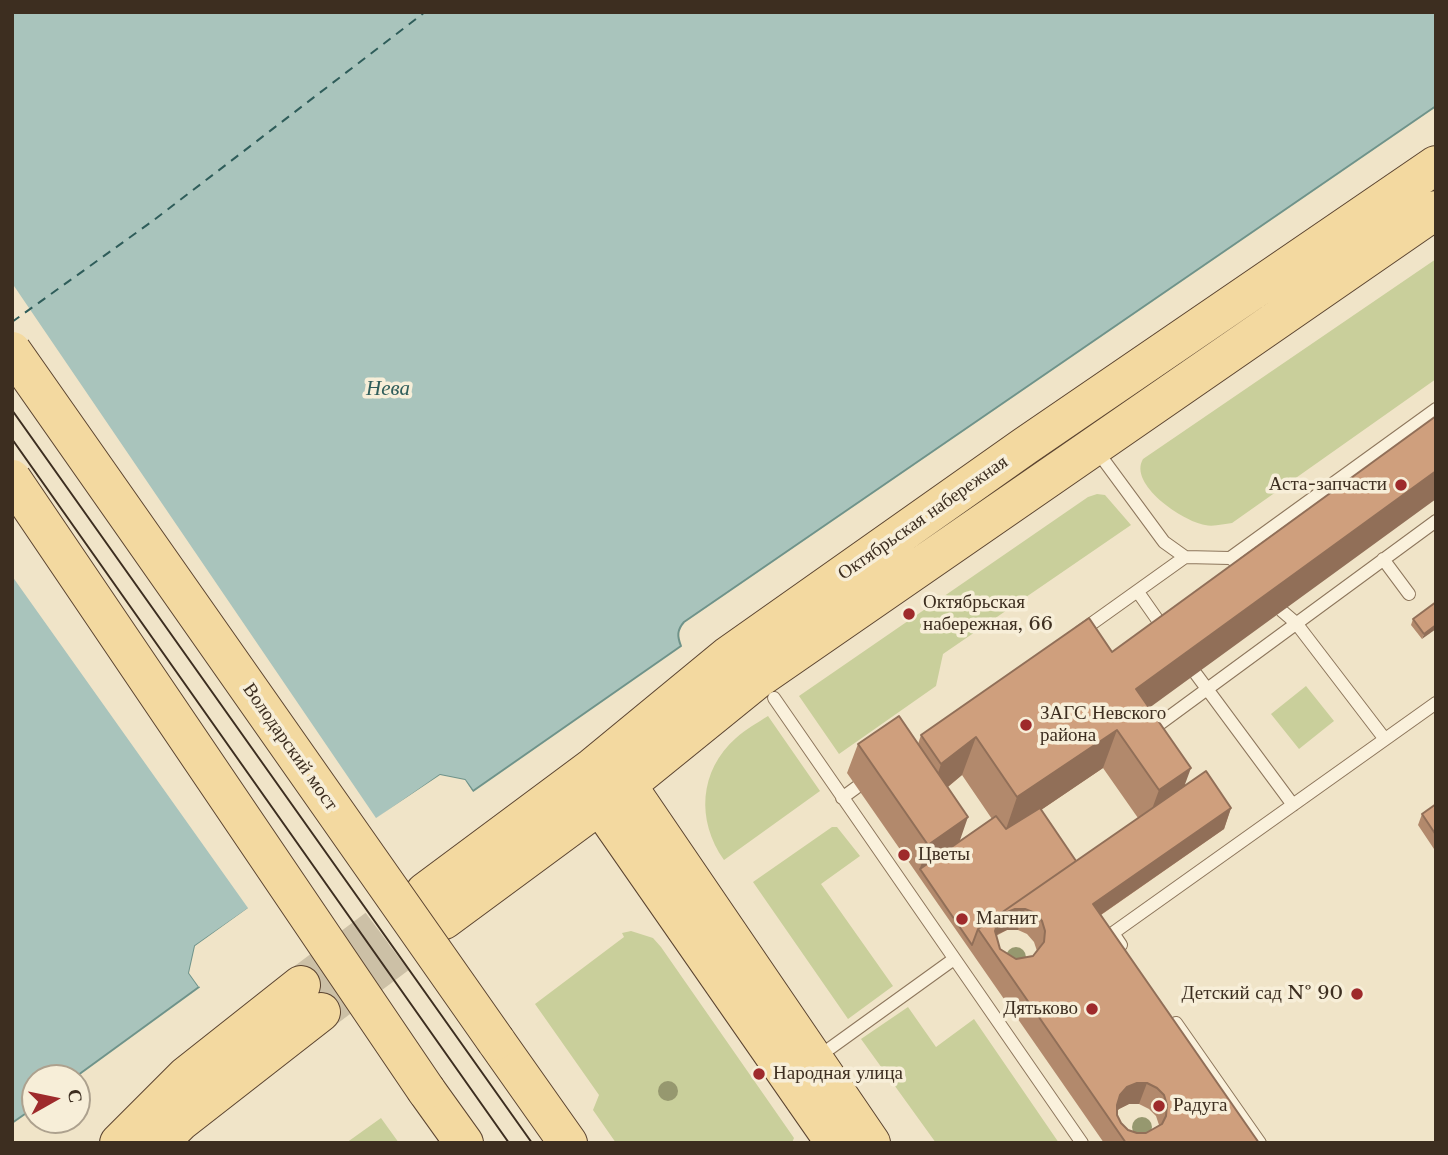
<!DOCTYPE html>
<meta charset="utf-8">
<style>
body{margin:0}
#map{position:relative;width:1448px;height:1155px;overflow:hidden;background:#f0e4c8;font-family:"Libre Baskerville",serif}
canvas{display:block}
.frame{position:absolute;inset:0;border:14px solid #3d2e20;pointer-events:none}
.north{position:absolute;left:21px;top:1064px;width:70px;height:70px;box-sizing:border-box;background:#f7eed8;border:2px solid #ada18e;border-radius:50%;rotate:81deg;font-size:19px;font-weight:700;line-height:28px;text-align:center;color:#3d2e20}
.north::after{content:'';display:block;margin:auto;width:24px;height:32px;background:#9e2a2b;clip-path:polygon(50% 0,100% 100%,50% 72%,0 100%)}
</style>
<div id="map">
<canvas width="1448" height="1155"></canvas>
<div class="frame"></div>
<div class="north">С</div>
</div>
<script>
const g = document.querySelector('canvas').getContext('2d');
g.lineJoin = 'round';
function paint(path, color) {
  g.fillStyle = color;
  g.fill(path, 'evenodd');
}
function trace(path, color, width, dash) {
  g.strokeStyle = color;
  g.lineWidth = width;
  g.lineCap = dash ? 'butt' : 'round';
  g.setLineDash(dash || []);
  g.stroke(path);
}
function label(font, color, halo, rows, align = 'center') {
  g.font = font + ' "Libre Baskerville",serif';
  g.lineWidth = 7;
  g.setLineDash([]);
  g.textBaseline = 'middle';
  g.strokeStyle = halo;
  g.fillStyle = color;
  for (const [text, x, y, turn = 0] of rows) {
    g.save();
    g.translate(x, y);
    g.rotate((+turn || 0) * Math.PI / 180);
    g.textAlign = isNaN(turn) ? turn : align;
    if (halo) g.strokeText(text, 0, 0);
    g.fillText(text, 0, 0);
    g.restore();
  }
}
paint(new Path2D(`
 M1436 259V379L1232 523C1224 524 1213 527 1205 525 1182 521 1128 484 1143 459Z
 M1097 494 1105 495 1131 525 943 654 936 686 839 754 799 696 1088 497Z
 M1306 686 1334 721 1299 749 1271 714Z
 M768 716 820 791 724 860C696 820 699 771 736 738 746 729 757 723 768 716Z
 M832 827H837L860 856 821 884 893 986 848 1019 753 882Z
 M631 931 653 938 661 947 794 1138 792 1143H616L593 1110 599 1095 535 1004 624 937 622 933Z
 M908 1007 936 1047 974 1019 1059 1143H936L861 1039Z
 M381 1118 399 1143H346Z`), '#c9cf9b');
const water = new Path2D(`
 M12 12H1436V106L684 622C677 630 677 636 681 646L473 791 465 780 440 775 195 946 189 973 199 987 74 1078H35V1107L12 1123Z`);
paint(water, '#a9c4bc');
trace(water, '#6f938a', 2);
paint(new Path2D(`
 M12 283 376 818 440 775 465 780 473 792 470 794 463 783 441 778 198 948 193 972 202 985 199 987 189 973 195 946 248 908 12 576Z`), '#f0e4c8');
trace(new Path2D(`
 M12 322 154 220 425 12`), '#2f5d5a', 2, [9, 7]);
trace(new Path2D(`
 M301 985 425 892
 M321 1012 444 920`), '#ccc0a6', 38, [38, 19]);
const service = new Path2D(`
 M1185 557 1230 558 1236 562
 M1230 558 1436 409
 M1383 559 1409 594
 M1138 592 1166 632
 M1282 611 1296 623 1384 738
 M1080 632 1185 557 1164 542 1097 451
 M1196 674 1293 805
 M774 698 1082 1143
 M1150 731 1436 521
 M842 798 857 787
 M1121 945 1113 933 1436 703
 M1176 1023 1260 1143
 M818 1057 954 959`);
const primary = new Path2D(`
 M595 778 599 804 835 1143
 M627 785 871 1143
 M425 892 593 767 729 655 1025 446 1436 165
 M444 920 627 785 759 678 1436 210
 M496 1041 568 1143
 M426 1090 464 1143
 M119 1143 186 1076 301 985
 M159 1143 180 1122 321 1012`);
trace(service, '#8d765c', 14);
trace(primary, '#5b4430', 40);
trace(service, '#faf1dc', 12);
trace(primary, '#f3d9a0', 38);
trace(new Path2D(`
 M12 410 532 1143
 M12 439 509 1143`), '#3d2e20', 2);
const primaryBridge = new Path2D(`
 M12 351 496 1041
 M12 479 426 1090`);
trace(primaryBridge, '#5b4430', 40, []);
trace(primaryBridge, '#f3d9a0', 38);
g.fillStyle = '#96986f';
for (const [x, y] of [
 [1016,957],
 [668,1091],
 [1142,1127]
]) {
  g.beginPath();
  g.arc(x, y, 10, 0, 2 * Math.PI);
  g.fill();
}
paint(new Path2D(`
 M1436 602 1422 639 1411 625 1413 619Z
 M1149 708 1185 785 1231 808 1224 829 1101 915 1259 1143H1104L847 773 858 744H918L921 735ZM1103 768 1138 818 1076 861 1041 810ZM962 775 992 819 959 841 948 787ZM1007 930H1018L1027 934 1034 942 1037 951 1033 956 1016 959 1000 949 996 936ZM1129 1104H1139L1149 1109 1156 1116 1159 1125 1146 1133H1137L1128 1130 1121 1123 1117 1115V1111L1119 1109Z
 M1436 804V852L1418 825 1422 814Z`), '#b2896c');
paint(new Path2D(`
 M1436 471V499L1123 727 1136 689Z
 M1436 625V629L1422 639 1424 634Z
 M1117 730 1103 768 1004 835 1017 797Z
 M976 737 962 775 928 803 941 764Z
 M1191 768 1177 806 1145 828 1159 790Z
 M1231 808 1224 829 1086 925 1093 904Z
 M968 817 958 846 920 869 918 874 928 845Z
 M1015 909H1025L1018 930H1007L998 934 990 942 998 921 1005 913Z
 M1137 1083H1147L1139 1104H1129L1119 1109 1112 1116 1120 1095 1127 1087Z`), '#916f58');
const building = new Path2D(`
 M1436 416V471L1136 689 1191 768 1159 790 1117 730 1017 797 976 737 941 764 921 735 1089 618 1112 652Z
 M1436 602V625L1424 634 1413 619Z
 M899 716 968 817 928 845 858 744Z
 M1206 771 1231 808 1093 904 1259 1143H1126L978 929ZM1015 909H1025L1035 913 1042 921 1045 931 1044 942 1033 956 1016 959 1000 949 995 931 998 921 1005 913ZM1137 1083H1147L1157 1088 1164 1095 1167 1105 1166 1116 1162 1124 1146 1133H1137L1128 1130 1121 1123 1117 1115V1105L1120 1095 1127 1087Z
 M1436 804V835L1422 814Z
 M1040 808 1076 861 978 929 972 945 920 869 996 816 1006 829Z`);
paint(building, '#cf9f7d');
trace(building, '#916f58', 2);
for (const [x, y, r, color] of [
 [1401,485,7,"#9e2a2b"],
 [909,614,7,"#9e2a2b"],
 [1026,725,7,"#9e2a2b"],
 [904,855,7,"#9e2a2b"],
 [962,919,7,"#9e2a2b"],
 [1357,994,7,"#9e2a2b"],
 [1092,1009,7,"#9e2a2b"],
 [759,1074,7,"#9e2a2b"],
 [1159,1106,7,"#9e2a2b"]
]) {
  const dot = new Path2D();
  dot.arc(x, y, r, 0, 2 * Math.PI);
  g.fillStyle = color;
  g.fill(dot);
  trace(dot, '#f7eed8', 2.5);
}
label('19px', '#3d2e20', '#f7eed8', [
 ["Аста-запчасти",1387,485,"right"],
 ["Октябрьская",923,603],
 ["набережная, 66",923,625],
 ["ЗАГС Невского",1040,714],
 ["района",1040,736],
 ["Цветы",918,855],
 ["Магнит",976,919],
 ["Детский сад № 90",1343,994,"right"],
 ["Дятьково",1078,1009,"right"],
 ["Народная улица",773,1074],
 ["Радуга",1173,1106]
], 'left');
label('19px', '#3d2e20', '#f7eed8', [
 ["Октябрьская набережная",923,518,-35],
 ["Володарский мост",290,747,55]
]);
label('italic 21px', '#2f5d5a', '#f7eed8', [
 ["Нева",388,389]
]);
</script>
